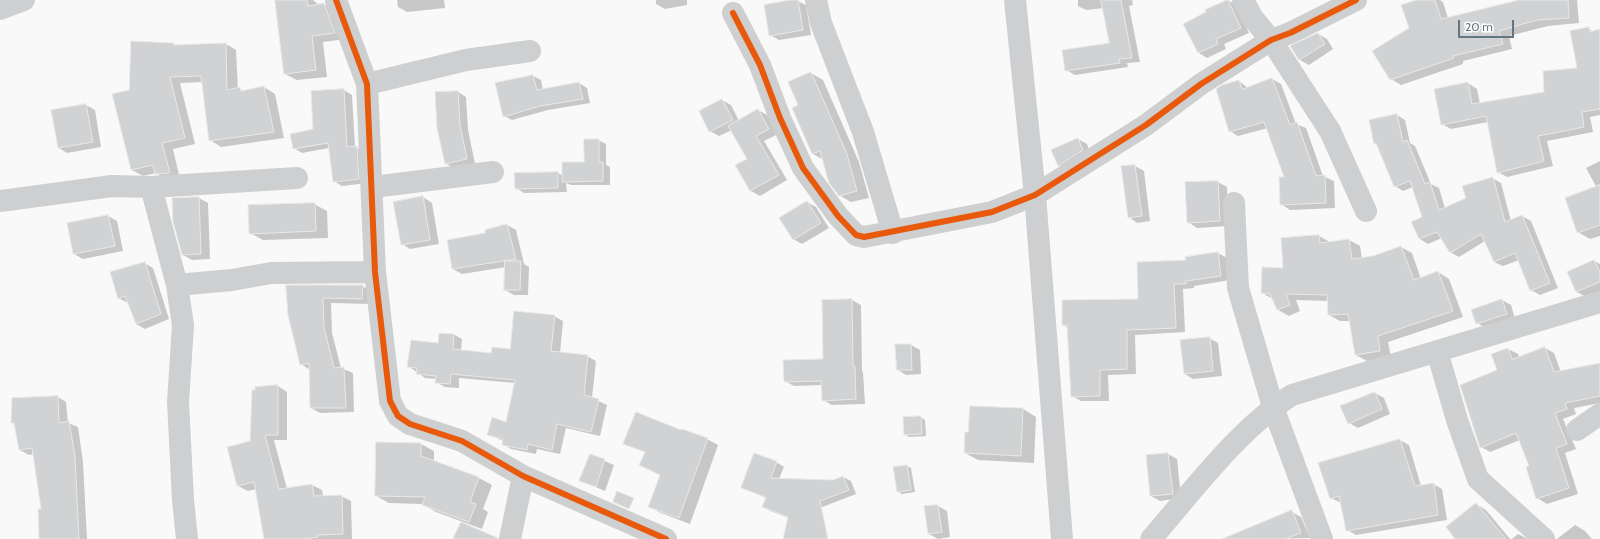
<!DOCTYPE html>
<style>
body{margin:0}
#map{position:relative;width:1600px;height:539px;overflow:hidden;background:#f9f9f9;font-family:Cabin,sans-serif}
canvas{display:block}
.scale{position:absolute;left:1458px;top:20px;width:56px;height:18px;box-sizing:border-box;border:2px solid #657683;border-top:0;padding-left:5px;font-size:12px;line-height:14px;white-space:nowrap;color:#657683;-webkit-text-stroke:3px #fff;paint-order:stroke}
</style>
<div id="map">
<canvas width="1600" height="539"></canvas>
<div class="scale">20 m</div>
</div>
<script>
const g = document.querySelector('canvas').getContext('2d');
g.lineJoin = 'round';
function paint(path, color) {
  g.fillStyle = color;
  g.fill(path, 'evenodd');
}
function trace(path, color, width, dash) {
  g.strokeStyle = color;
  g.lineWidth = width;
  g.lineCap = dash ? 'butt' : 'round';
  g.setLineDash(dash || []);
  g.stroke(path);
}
paint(new Path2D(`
 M276 0H313L319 5 324 4 336 11 346 39 323 42 327 77 297 80 285 74Z
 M397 0H444L445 8 407 12 398 7Z
 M656 0H687V5L665 9 656 4Z
 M796 0 806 5 811 35 779 40 770 35Z
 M1078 0H1132L1133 5 1129 6 1140 62 1127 63 1128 67 1075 75 1066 70 1110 44 1104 8 1086 10 1078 6Z
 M1228 0 1237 6 1249 33 1224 44 1226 49 1207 58 1199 53 1184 24Z
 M1420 0H1440L1443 2 1448 18 1516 2V0H1577L1579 23 1548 26 1509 36 1512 49 1463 61V64L1401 85 1391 79Z
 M1589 29 1594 32 1600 30V115L1590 117 1593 132 1547 141 1553 166 1507 177 1498 172 1488 122 1451 129 1442 124 1468 83 1477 89 1480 104 1545 93 1578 69Z
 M1318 34 1327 39 1333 49 1309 65 1300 60Z
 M174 44 177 46 226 44 236 50 238 89 245 91 264 87 275 94 284 138 221 147 210 140 203 82 180 83 195 144 173 149 180 179 167 180 156 173 143 176 132 170 130 90Z
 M811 73 823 80 859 162 869 198 851 202 839 195 824 160 813 154 799 106Z
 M533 76 541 80 543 90 579 83 587 88 590 103 548 110 512 120 504 116Z
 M1272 79 1281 84 1296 124 1306 128 1323 176 1334 181 1335 208 1290 210 1281 204 1285 178 1268 128 1238 136 1230 131 1239 81 1248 88Z
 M344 90 352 95 355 147 365 152 367 183 342 186 334 181 329 148 302 153 294 148 314 130Z
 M458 92 466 97 468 130 475 164 454 168 445 163Z
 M722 100 731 105 739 121 758 110 767 115 778 134 764 141 787 180 760 196 751 191 736 166 748 159 732 130 719 136 710 131Z
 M86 105 95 110 101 147 67 153 59 148Z
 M1397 115 1405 120 1410 143 1415 146 1431 184 1439 188 1445 208 1467 199 1492 178 1501 183 1511 221 1522 216 1531 221 1558 288 1540 295 1531 290 1519 260 1503 266 1494 262 1485 241 1459 257 1450 252 1442 238 1428 244 1420 239 1413 222 1423 218 1413 187 1403 191 1395 186 1377 144 1375 143Z
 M1078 139 1087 144 1091 155 1067 170 1059 165Z
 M598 140 606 144V165L610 167V185H571L566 183 567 192 524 193 516 188 558 173 563 176 585 163Z
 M1600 161V236L1590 239 1578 232 1597 188 1586 168Z
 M1135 166 1144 171 1150 221 1137 223 1129 217 1123 167Z
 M1218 182 1227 187 1228 226 1197 228 1188 222Z
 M423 197 432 203 439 244 410 249 402 244Z
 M199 198 208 203 210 259 192 260 183 255Z
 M807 202 816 207 829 228 802 244 793 239Z
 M314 204 327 211 328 238 263 240 250 233Z
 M108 216 117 221 123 251 83 259 74 254Z
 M507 225 516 230 524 264 529 267 528 295H514L505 290 506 267 462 274 453 269 449 241 487 234Z
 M1319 236 1330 242 1349 240 1360 246 1362 259 1374 256 1401 247 1412 253 1421 279 1438 272 1449 279 1463 317 1388 342 1391 357 1367 361 1356 355 1350 321H1340L1329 315 1328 301 1296 300 1300 311 1289 316 1278 310 1273 299 1262 293 1284 269 1282 239Z
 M1218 253 1227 258 1230 280 1194 286V288L1183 289 1185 332 1135 335 1136 374 1108 375 1109 401H1081L1072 396 1068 328 1063 325 1139 300 1187 260Z
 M1594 261 1600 264V291L1586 297 1577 292 1568 272Z
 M144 263 153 268 169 319 145 329 136 324 128 303 118 298Z
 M288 286H362L371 291V304L331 303 332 333 341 368 353 373 354 412 320 413 311 408 310 370 301 364Z
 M852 300 861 305 862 371 863 372 865 404 832 405 823 400 822 385 794 386 785 381 824 360Z
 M1502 300 1511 305 1515 319 1486 328 1477 323Z
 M554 316 563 321 560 353 587 356 596 361 592 398 607 405 600 436 566 428 560 454 537 449 536 454 511 449 503 444V441L488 434 507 423 515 383 459 378V388L445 387 436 382 437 379 425 378 408 366 453 334 462 339 461 351 492 354 511 350Z
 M1209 338 1218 343 1222 376 1193 379 1185 374Z
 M911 345 920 350 921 374 906 375 898 370Z
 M1545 348 1554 353 1561 372 1600 364V403L1574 408 1576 414 1563 419 1576 449 1565 453 1578 494 1547 504 1537 498 1530 467 1520 440 1490 452 1481 447 1498 371 1508 349 1518 354 1519 357Z
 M278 386 287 392V440H274L287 489 312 485 322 490 323 496H341L351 501 352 539H265L256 489 248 491 238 486 251 442Z
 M1375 393 1384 398 1390 414 1358 428 1349 423Z
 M58 397 66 402 68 423 78 427 83 462 87 539H40L42 510 34 454 29 455 20 450 16 424 12 422Z
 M970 407 1023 409 1036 417 1034 463 978 460 965 453 969 433Z
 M921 417 925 420 926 436 909 437 905 434Z
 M682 432 707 439 718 445 690 524 661 513 650 507 661 476 640 465 646 453Z
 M1400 440 1409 445 1421 486 1433 484 1442 489 1447 520 1356 535 1347 530 1341 503 1331 498Z
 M421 444 434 451V461L479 478 492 485 483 509 488 512 482 529 436 512 422 504 389 503 376 496Z
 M1168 454 1177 459 1181 498 1160 501 1151 496 1147 456Z
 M590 455 614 465 605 491 581 481Z
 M776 462 784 467 779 479 833 481 843 477 851 481 856 494 817 509 808 525 770 511 763 507 766 498 742 488Z
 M907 466 911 468 915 492 902 494 897 491 894 467Z
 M1476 504 1486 510 1510 539H1457Z
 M938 506 947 511 950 537 938 539 929 534Z
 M1292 512 1301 517 1310 538 1248 539Z
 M1575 525 1585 531 1592 539H1557Z
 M1518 534 1528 539H1512Z`), '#0003');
const building = new Path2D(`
 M275 0H307L308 6 324 3 335 33 312 36 316 70 284 74Z
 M790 0H798L803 30 769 36 764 5Z
 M1101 0H1121L1132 58 1119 59 1120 63 1065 71 1062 50 1109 43Z
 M1227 0H1228L1241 28 1216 39 1218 44 1198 53 1183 24 1206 12 1205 10Z
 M1417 0H1435L1441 19 1519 0H1568L1569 18 1537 20 1499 31 1503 44 1453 56 1454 58 1390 80 1372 51 1409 28 1401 5Z
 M1589 27 1590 32 1600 29V109L1582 112 1584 127 1538 136 1544 161 1497 173 1486 116 1441 125 1434 89 1468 82 1472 104 1544 92 1543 71 1577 68 1570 31Z
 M1318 33 1325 44 1299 60 1290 46Z
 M131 41 174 43V45L226 43 227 90 240 87 241 91 264 86 274 132 209 141 201 76 170 77 185 138 162 143 170 173 155 174 153 165 131 170 112 94 129 90Z
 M811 72 847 154 857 191 839 196 829 183 820 151 812 154 792 108 798 105 788 82Z
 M533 75 537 90 579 82 583 99 540 106 503 117 495 83Z
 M1272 78 1290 125 1297 122 1316 176 1325 175 1326 203 1280 205 1279 177H1284L1264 122 1229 132 1216 89 1222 85 1239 80 1242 89Z
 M344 89 347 147 357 146 359 179 333 182 328 143 293 149 290 134 313 129 311 91Z
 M458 91 460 125 467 159 445 164 437 128 435 92Z
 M722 99 733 120 709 132 699 111Z
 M86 104 93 142 58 148 51 110Z
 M758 109 769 129 756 136 779 175 750 191 735 165 747 159 728 126Z
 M1397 114 1403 142 1407 140 1425 184 1430 182 1439 210 1466 198 1462 186 1493 177 1505 222 1522 215 1550 283 1530 291 1515 253 1494 262 1481 234 1450 253 1437 232 1419 239 1411 222 1422 217 1410 181 1394 187 1376 143 1374 144 1369 120Z
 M1078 138 1083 150 1058 166 1051 150Z
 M584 139H599V162H603V181L562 182V162H584Z
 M1135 165 1142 216 1128 218 1121 166Z
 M558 172V188L515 189 514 173Z
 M1218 181 1220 221 1187 223 1185 182Z
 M1600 185V225L1577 233 1565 198Z
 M423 196 430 240 401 245 393 202Z
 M199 197 201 254 182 255 173 222 172 198Z
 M807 201 821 223 793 240 779 218Z
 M315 203 316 231 249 234 248 205Z
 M108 215 115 246 73 254 67 223Z
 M507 224 516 259 452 269 447 240 485 233V230Z
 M1319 235 1320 243 1349 239 1352 259 1373 256 1401 246 1414 280 1438 271 1453 311 1378 336 1380 351 1355 355 1348 314 1328 315 1327 295 1286 294 1290 305 1277 310 1270 294 1261 293 1262 267 1283 268 1281 238Z
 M1218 252 1221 276 1186 281V284H1174L1176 328 1127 330V369L1100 370V396L1071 397 1067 325H1062V300L1138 299 1137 262 1186 260 1185 257Z
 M1594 260 1600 272V282L1576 292 1567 272Z
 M505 261H521L520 290H504Z
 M145 262 161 314 136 324 125 296 118 299 110 272Z
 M286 285H363L362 299 323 298 324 327 334 368 344 367 346 408H310L309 363 300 365 288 315Z
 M852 299 853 366H855L856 399 822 401 821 381 784 382 783 360 823 359 822 300Z
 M1502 299 1507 314 1476 324 1471 310Z
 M514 311 555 315 551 351 588 355 584 395 599 399 591 432 557 424 552 450 528 444 527 450 502 445 503 439 487 435 492 417 506 422 515 380 451 374 450 384 435 383 436 376 416 374 417 368 407 367 411 340 438 343 439 333 454 334 453 349 491 353 492 347 510 349Z
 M1210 337 1213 371 1184 374 1180 340Z
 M895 344H911L912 370H897Z
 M1545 347 1554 372 1600 363V396L1565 403 1567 409 1555 413 1567 444 1556 448 1569 488 1536 499 1526 467 1529 466 1516 433 1480 448 1460 385 1497 370 1491 354 1508 348 1512 359Z
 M278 385V435H265L279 489 312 484 314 496 342 495 343 534 318 535V537L303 539H264L254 482 237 486 227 447 250 441 252 390H255V387Z
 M1375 392 1382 409 1348 424 1340 406Z
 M58 396 59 423 69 421 75 456 79 539H39L38 509H41L32 448 19 450 14 423H11L12 398Z
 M970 406 1023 408 1021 456 964 453 965 432H968Z
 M636 412 681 430 682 429 708 438 679 518 648 507 660 475 639 465 645 452 623 444Z
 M921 416 922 434 904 435 903 417Z
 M1400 439 1415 486 1434 483 1438 515 1346 531 1339 496 1330 499 1318 463Z
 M376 442 421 443V456L479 477 470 502 476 504 469 522 422 505 425 497 375 496Z
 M754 453 777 461 771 478 833 480 843 476 849 490 820 501 828 539H783L788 517 762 507 766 497 741 488Z
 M1168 453 1173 494 1150 496 1146 455Z
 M590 454 605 459 596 487 579 481Z
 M907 465 911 490 897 492 893 467Z
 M617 491 634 498 629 509 613 502Z
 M1476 503 1506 539H1455L1446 527Z
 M938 505 942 532 928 534 924 506Z
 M1292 510 1301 533 1285 539H1222Z
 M461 522 498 538V539H453Z`);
paint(building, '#d0d2d3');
trace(building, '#e8e8e8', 1);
trace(new Path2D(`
 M336 0 367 84 375 272 390 401 398 416 410 424 462 441 523 476 666 539
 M816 0 821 23 863 132 893 233
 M1015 0 1035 195 1062 539
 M1243 0 1252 17 1271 40 1330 131 1366 211
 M0 9 24 0
 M733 13 760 65 780 118 803 168 838 216 856 235 864 237 992 212 1035 195 1146 125 1201 84 1271 40 1290 33 1356 0
 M367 84 466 60 530 51
 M151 187 297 178
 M373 187 493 172
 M0 201 112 186 151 187 177 285
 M1234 203 1238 288 1273 407 1322 539
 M1437 351 1457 420 1478 479 1544 539
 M1577 430 1600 414
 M187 539 183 500 178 402 183 325 177 285 232 280 271 273 375 272
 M510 539 523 476
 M1151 539C1193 491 1238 429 1292 395L1600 302`), '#cecfd0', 22);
trace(new Path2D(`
 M336 0 367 84 375 272 390 401 398 416 410 424 462 441 523 476 666 539
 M733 13 760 65 780 118 803 168 838 216 856 235 864 237 992 212 1035 195 1146 125 1201 84 1271 40 1290 33 1356 0`), '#e8590c', 6);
</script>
